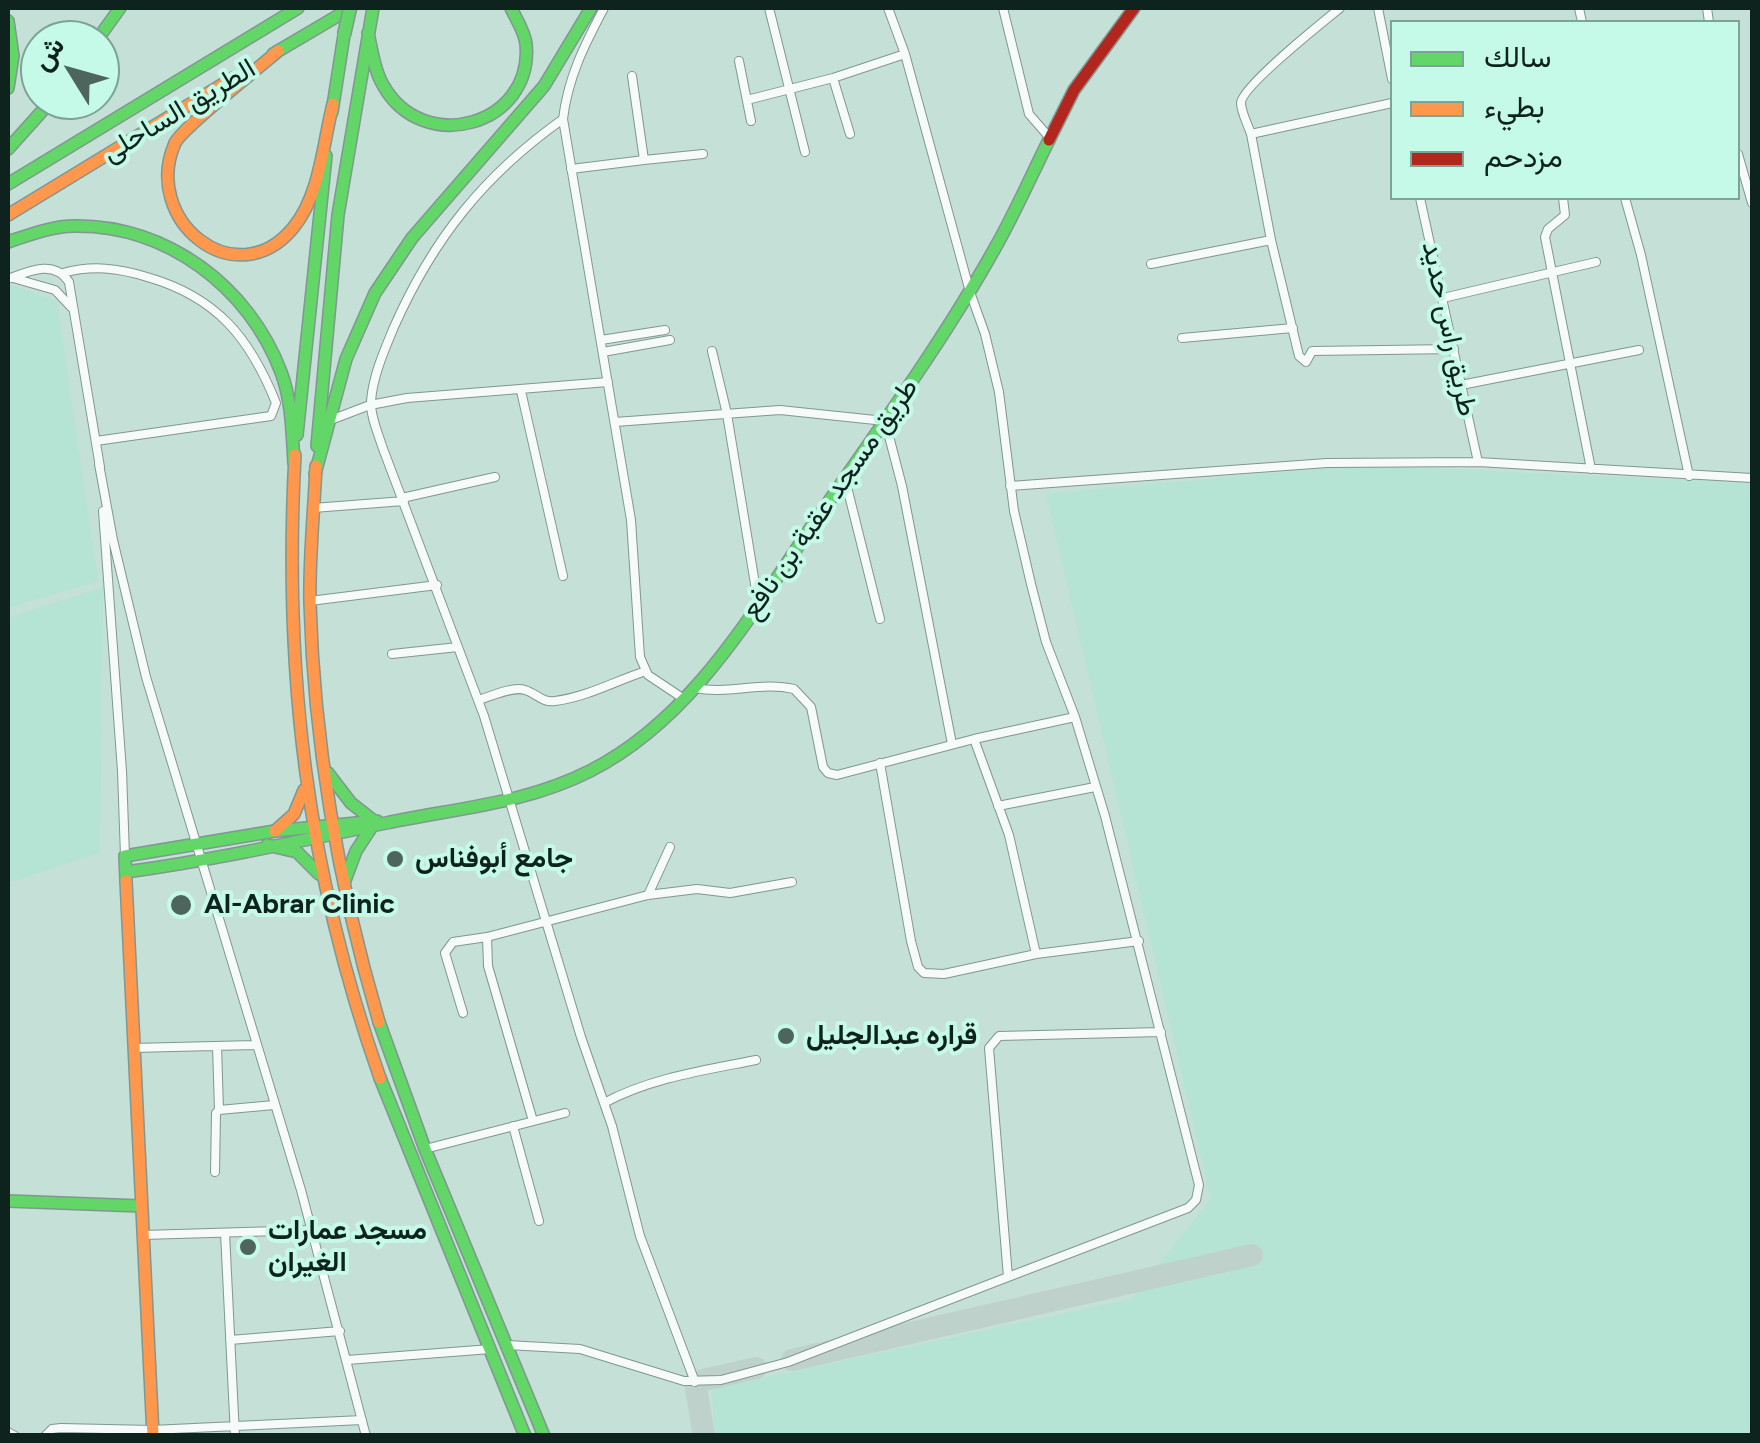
<!DOCTYPE html>
<meta charset="utf-8">
<style>
body{margin:0}
#map{position:relative;width:1760px;height:1443px;overflow:hidden;background:#c4e0d7;font-family:Figtree,Vazirmatn,sans-serif}
canvas{display:block}
.frame{position:absolute;inset:0;border:10px solid #0e231d;pointer-events:none}
.legend{position:absolute;left:1390px;top:20px;width:350px;height:180px;box-sizing:border-box;background:#c5f9e8;border:2px solid #7ca397;margin:0;padding:12px 18px;list-style:none;font-size:30px;color:#0e231d}
.legend li{display:flex;align-items:center;gap:20px;height:50px}
.legend b{width:50px;border:2px solid #7ca397}
.north{position:absolute;left:20px;top:20px;width:100px;height:100px;box-sizing:border-box;background:#c5f9e8;border:2px solid #7ca397;border-radius:50%;rotate:307deg;font-size:28px;font-weight:700;line-height:40px;text-align:center;color:#0e231d}
.north::after{content:'';display:block;margin:auto;width:35px;height:45px;background:#4e655e;clip-path:polygon(50% 0,100% 100%,50% 72%,0 100%)}
</style>
<div id="map">
<canvas width="1760" height="1443"></canvas>
<div class="frame"></div>
<ul class="legend">
<li><b style="height:12px;background:#63d668"></b>سالك</li>
<li><b style="height:12px;background:#ff974d"></b>بطيء</li>
<li><b style="height:12px;background:#b3261e"></b>مزدحم</li>
</ul>
<div class="north">ش</div>
</div>
<script>
const g = document.querySelector('canvas').getContext('2d');
g.lineJoin = 'round';
function paint(path, color) {
  g.fillStyle = color;
  g.fill(path, 'evenodd');
}
function trace(path, color, width, dash) {
  g.strokeStyle = color;
  g.lineWidth = width;
  g.lineCap = dash ? 'butt' : 'round';
  g.setLineDash(dash || []);
  g.stroke(path);
}
function label(font, color, halo, rows, align = 'center') {
  g.font = font + ' Figtree,Vazirmatn,sans-serif';
  g.lineWidth = 8;
  g.setLineDash([]);
  g.textBaseline = 'middle';
  g.strokeStyle = halo;
  g.fillStyle = color;
  for (const [text, x, y, turn = 0] of rows) {
    g.save();
    g.translate(x, y);
    g.rotate((+turn || 0) * Math.PI / 180);
    g.textAlign = isNaN(turn) ? turn : align;
    if (halo) g.strokeText(text, 0, 0);
    g.fillText(text, 0, 0);
    g.restore();
  }
}
paint(new Path2D(`
 M8 284 57 301 98 581 8 608Z
 M1360 465 1752 483V1435L714 1436 712 1389 1131 1299 1211 1199 1046 494Z
 M103 587 100 853 8 883V618Z`), '#b5e3d4');
trace(new Path2D(`
 M792 1360 1252 1255
 M704 1436 695 1382 756 1368`), '#bfd1cb', 22);
const street = new Path2D(`
 M604 8C585 44 568 77 563 119L631 520 640 657 648 675 684 699
 M769 8 805 152
 M888 8 905 54 970 292 985 334 999 392 1014 511 1031 584 1046 642 1075 717 1105 816 1199 1185 1196 1200 1188 1208 1008 1277
 M1003 8 1029 114 1049 137
 M1378 8 1392 79
 M1579 8 1582 22
 M1707 8 1709 22
 M739 61 751 121
 M833 78 850 134
 M747 100 833 78 905 54
 M1392 103 1251 134 1271 240 1299 356 1306 362 1312 351 1454 349
 M563 119C484 175 433 239 394 327 384 351 373 376 371 401 370 415 378 433 382 446L484 716 581 1037 612 1126 640 1236 695 1382
 M1251 134C1248 125 1241 112 1241 103 1241 87 1324 21 1340 8
 M1738 154 1752 203
 M644 160 703 154
 M571 169 644 160 632 76
 M1420 198 1478 462
 M1563 198 1565 215 1548 229 1545 237 1591 469
 M1625 198 1641 255 1689 476
 M1151 264 1271 240
 M63 273C92 265 118 268 147 277 217 297 250 338 276 403L271 416 96 441
 M13 278 55 290 73 309
 M8 279C29 271 54 259 69 282L100 467
 M1443 298 1596 262
 M1182 338 1293 328
 M601 340 665 330
 M712 351 727 414 758 602
 M603 352 670 340
 M1461 385 1639 350
 M521 391 563 576
 M328 421 370 405 407 398 608 382
 M615 422 780 410 885 421 902 486 952 744
 M99 464 113 540 146 677 301 1190 366 1436
 M845 479 880 619
 M1010 486 1327 463 1478 462 1752 478
 M402 498 495 477
 M313 508 404 501
 M103 511 122 771 125 856
 M310 601 437 585
 M392 654 458 647
 M695 688C728 695 761 681 794 689L811 707 823 767 828 773 837 775 974 739 1075 717
 M479 700C491 696 513 686 525 690 536 693 542 703 555 701 587 697 615 681 646 671
 M974 739 1009 835 1036 954
 M880 763 911 941 918 967 924 973 944 974 1036 954 1139 941
 M998 806 1095 787
 M648 895 670 847
 M487 937 488 966 533 1121
 M463 1013 445 953 453 942 487 937 648 895 697 889 730 893 792 882
 M217 1046 219 1110
 M133 1048 255 1045
 M604 1103C650 1078 706 1070 756 1060
 M513 1126 539 1221
 M425 1149 565 1113
 M215 1172 216 1113 219 1110 274 1105
 M225 1233 235 1436
 M143 1235 312 1230
 M230 1340 340 1331
 M507 1345 580 1349 684 1381 721 1380 788 1362 1008 1277 989 1048 999 1036 1161 1032
 M347 1360 491 1349
 M8 1432 15 1436
 M45 1436 52 1429 61 1428 152 1430 362 1420`);
const fast = new Path2D(`
 M8 21 13 56 8 88
 M368 33C372 50 374 70 383 85 423 157 534 125 526 44 525 32 516 19 511 8
 M97 40 120 8
 M273 54 351 8
 M332 112 344 35
 M8 149 52 100
 M8 184 298 8
 M8 242C29 235 52 226 75 226 167 225 249 287 281 372 292 401 292 433 294 463
 M297 435 326 156
 M317 446 338 215 373 8
 M315 474 346 359 375 293 412 238 544 86 591 8
 M328 773 351 803 374 821
 M267 845 297 852 319 874
 M126 872C213 860 300 841 386 823 457 808 525 804 590 771 693 719 753 611 816 520 877 431 942 343 995 248 1015 213 1031 176 1049 140
 M126 881 125 856 275 831 377 821
 M344 883 356 851 371 828
 M379 1022 425 1149 544 1436
 M380 1078 525 1436
 M8 1201 141 1206`);
const slow = new Path2D(`
 M278 51C260 67 182 128 175 143 141 220 236 297 293 228 320 196 323 143 333 104
 M8 215 233 78
 M295 455C283 673 307 871 380 1078
 M316 466C314 511 309 558 310 603 314 745 339 886 379 1022
 M275 831 294 814 304 790
 M126 881 153 1436`);
const jam = new Path2D(`
 M1049 140 1074 90 1134 8`);
trace(street, '#819791', 10);
trace(fast, '#819791', 14);
trace(slow, '#819791', 14);
trace(jam, '#819791', 14);
trace(street, '#f6faf9', 8);
trace(fast, '#63d668', 11);
trace(slow, '#ff974d', 11);
trace(jam, '#b3261e', 11);
const fastBridge = new Path2D(`
 M344 35 350 8`);
trace(fastBridge, '#819791', 15, []);
trace(fastBridge, '#63d668', 12);
for (const [x, y, r, color] of [
 [395,859,10,"#4e655e"],
 [181,905,12,"#4e655e"],
 [786,1036,10,"#4e655e"],
 [248,1247,10,"#4e655e"]
]) {
  const dot = new Path2D();
  dot.arc(x, y, r, 0, 2 * Math.PI);
  g.fillStyle = color;
  g.fill(dot);
  trace(dot, '#c5f9e8', 4);
}
label('28px', '#0e231d', '#c5f9e8', [
 ["الطريق الساحلى",179,111,-31],
 ["طريق راس حديد",1449,329,78],
 ["طريق مسجد عقبة بن نافع",830,499,-55]
]);
label('bold 28px', '#0e231d', '#c5f9e8', [
 ["جامع أبوفناس",415,859],
 ["Al-Abrar Clinic",204,905],
 ["قراره عبدالجليل",806,1036],
 ["مسجد عمارات",268,1231],
 ["الغيران",268,1263]
], 'left');
</script>
